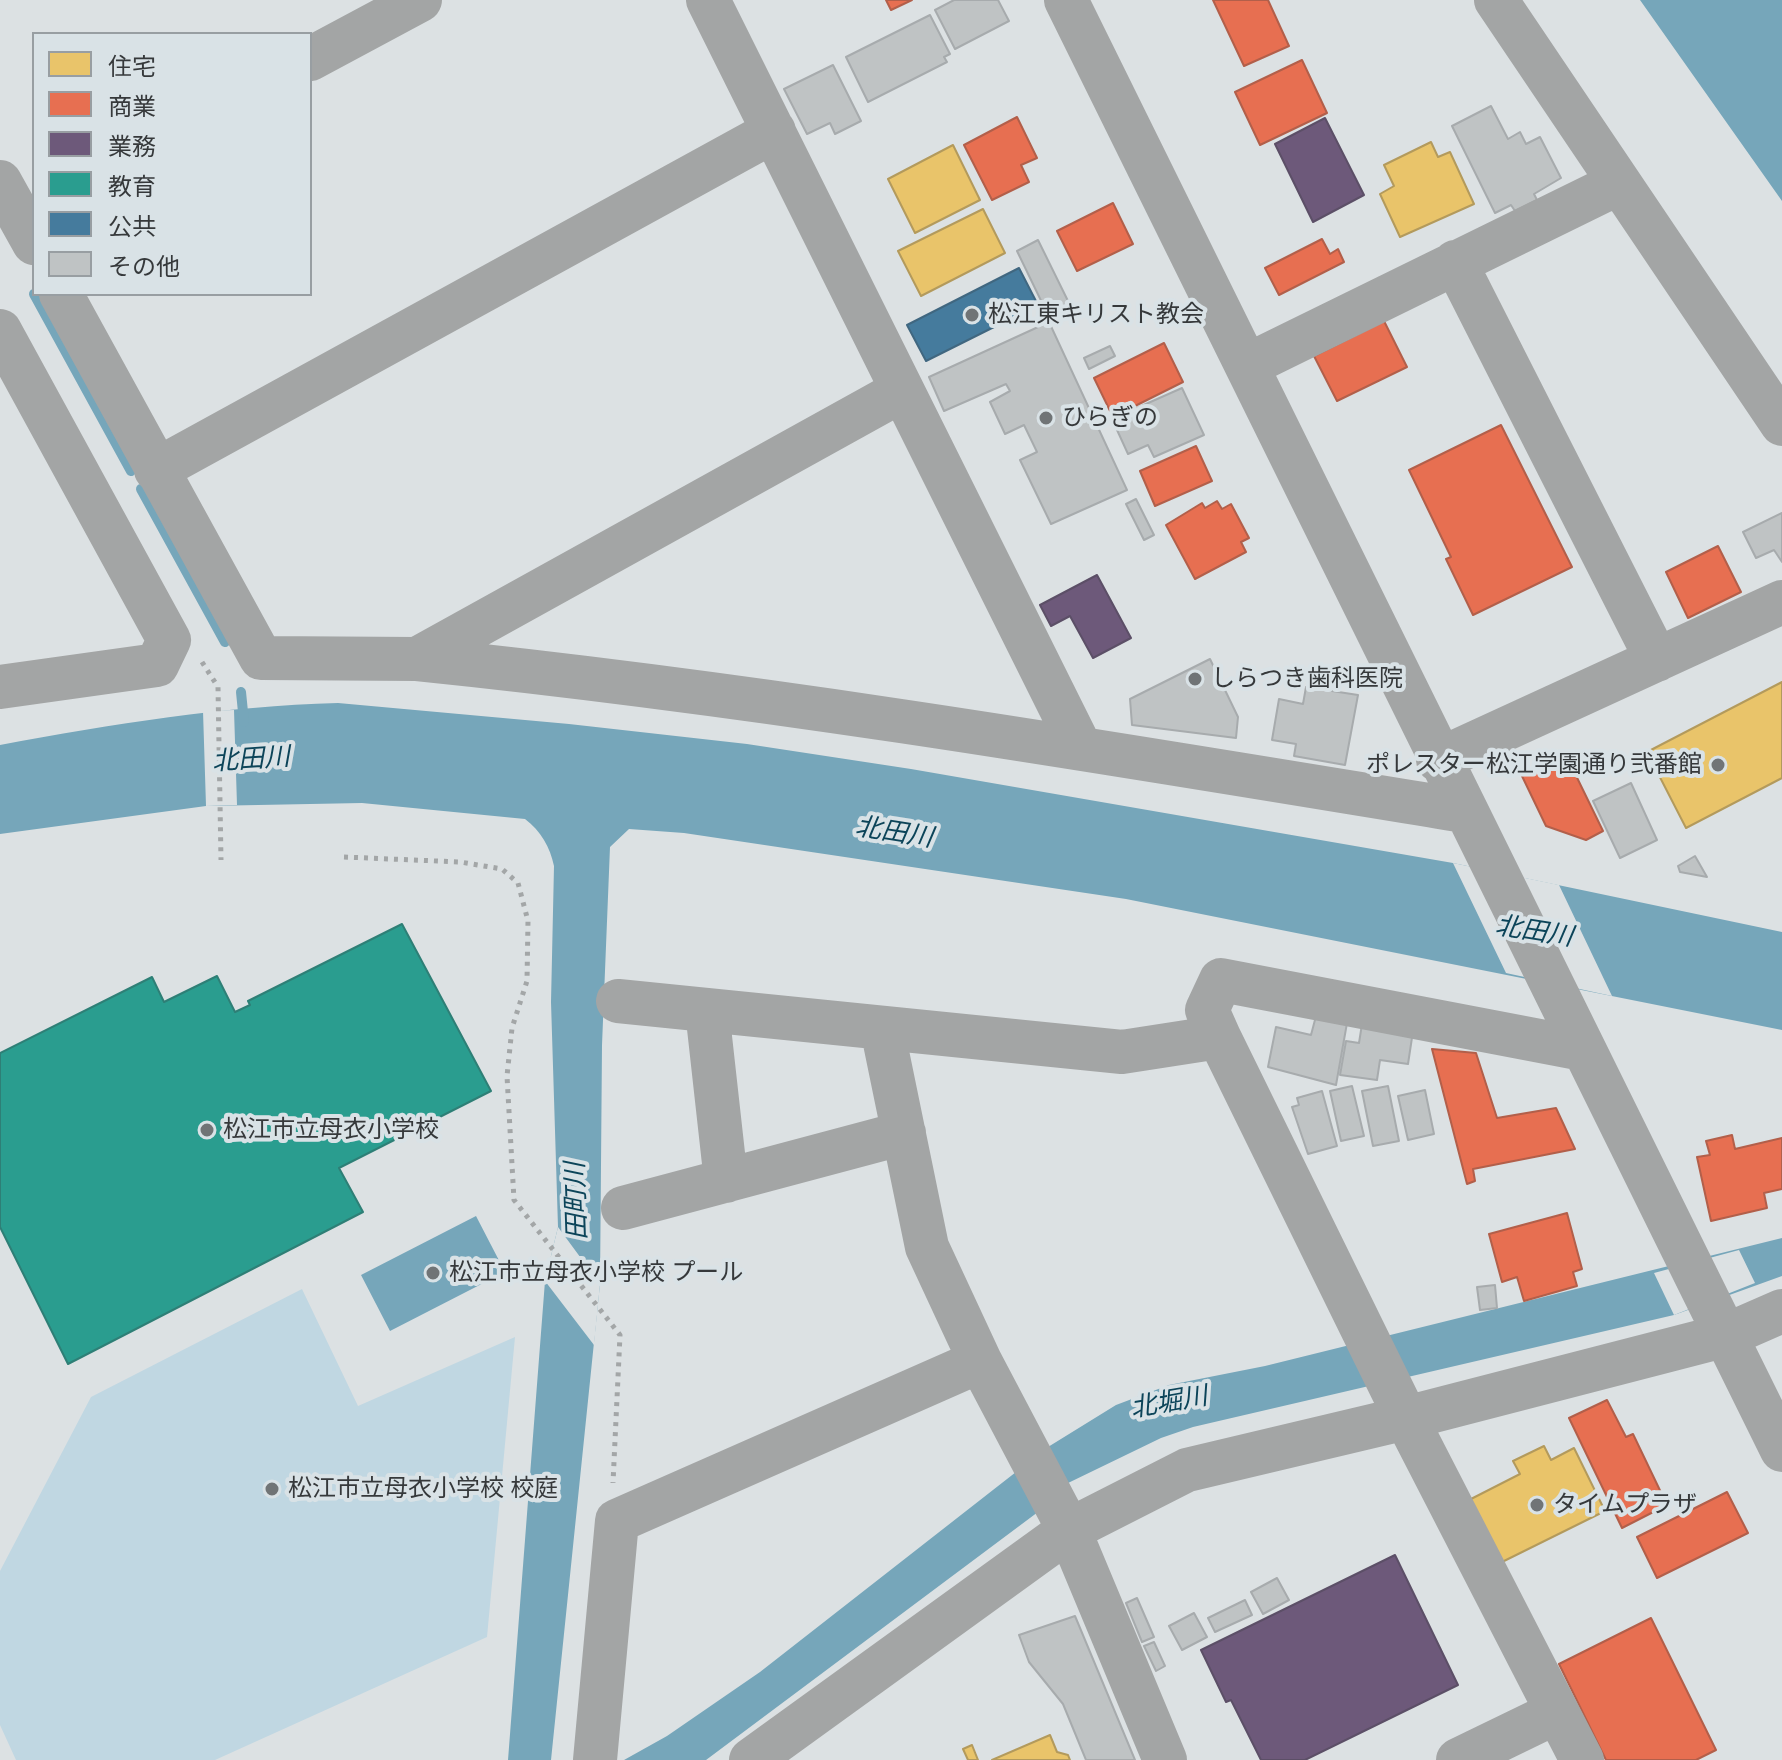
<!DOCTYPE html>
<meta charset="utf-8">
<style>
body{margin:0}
#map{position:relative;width:1782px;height:1760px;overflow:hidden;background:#dce1e3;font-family:"Open Sans","Noto Sans JP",sans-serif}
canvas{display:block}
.legend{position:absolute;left:32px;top:32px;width:280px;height:264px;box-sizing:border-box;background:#d9e2e6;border:2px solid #989ea2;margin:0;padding:10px 14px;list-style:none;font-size:24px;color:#36393b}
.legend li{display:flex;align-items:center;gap:16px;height:40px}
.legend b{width:40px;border:2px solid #989ea2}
</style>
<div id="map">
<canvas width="1782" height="1760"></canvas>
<ul class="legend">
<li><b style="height:22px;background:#e9c46a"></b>住宅</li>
<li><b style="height:22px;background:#e76f51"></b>商業</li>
<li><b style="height:22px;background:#6d597a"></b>業務</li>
<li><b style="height:22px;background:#2a9d8f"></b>教育</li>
<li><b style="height:22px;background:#457b9d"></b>公共</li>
<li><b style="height:22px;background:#bfc3c4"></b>その他</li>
</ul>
</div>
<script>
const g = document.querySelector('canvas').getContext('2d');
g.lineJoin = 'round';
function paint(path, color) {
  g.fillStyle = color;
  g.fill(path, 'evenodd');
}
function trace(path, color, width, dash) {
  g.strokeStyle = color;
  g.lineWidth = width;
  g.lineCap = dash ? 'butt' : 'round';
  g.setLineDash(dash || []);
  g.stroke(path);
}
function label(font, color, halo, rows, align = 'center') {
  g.font = font + ' "Open Sans","Noto Sans JP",sans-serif';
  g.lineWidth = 8;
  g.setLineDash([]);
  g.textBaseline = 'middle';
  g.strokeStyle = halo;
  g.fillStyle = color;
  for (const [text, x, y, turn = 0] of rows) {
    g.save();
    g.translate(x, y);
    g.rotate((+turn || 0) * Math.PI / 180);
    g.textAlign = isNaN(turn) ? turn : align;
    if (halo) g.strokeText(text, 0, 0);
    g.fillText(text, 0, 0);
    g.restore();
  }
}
paint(new Path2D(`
 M302 1289 358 1406 515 1337 487 1637 215 1760H16L0 1725V1571L91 1397Z`), '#c0d7e2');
paint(new Path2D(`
 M1640 0H1782V201Z
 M338 703 569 724 747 744 911 769 1453 863 1782 932V1030L1126 899 684 833 629 829 610 847 602 1045 600 1284 551 1760H508L545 1281 558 1227 551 1002 554 866C550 847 541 831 525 819L362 803 206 806 0 834V745C113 724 224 706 338 703Z
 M476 1216 505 1272 390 1331 361 1275Z
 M1782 1238V1276L1674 1315 1193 1427 1161 1438 1066 1484 1038 1512 706 1760H624L667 1736 760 1672 1048 1447 1116 1405 1169 1385 1265 1366Z`), '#76a6ba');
paint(new Path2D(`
 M234 710 237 805 206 806 203 711Z
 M1453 863 1559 885 1612 996 1506 973Z
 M558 1227 600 1284 594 1345 545 1281Z
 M1739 1250 1755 1283 1674 1315 1654 1273Z`), '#dce1e3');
const homes = new Path2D(`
 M1431 142 1438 157 1450 152 1474 204 1400 237 1380 194 1394 186 1384 165Z
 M953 145 980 200 915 233 888 179Z
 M983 209 1005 253 921 296 898 251Z
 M1782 682V778L1686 828 1647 752Z
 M1544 1446 1551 1460 1574 1448 1605 1511 1500 1563 1469 1500 1520 1474 1513 1461Z
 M1050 1735 1057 1752 1068 1755 1070 1760H992Z
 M972 1745 978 1760H968L963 1749Z`);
paint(homes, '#e9c46a');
trace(homes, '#b39a5c', 2);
const shops = new Path2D(`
 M886 0H912L891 10Z
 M1213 0H1268L1289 46 1244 66Z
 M1302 60 1327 113 1260 145 1235 92Z
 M1017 117 1037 158 1021 165 1029 182 992 200 964 145Z
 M1113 203 1133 244 1077 271 1057 231Z
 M1322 239 1330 254 1338 249 1344 262 1279 295 1265 268Z
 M1384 321 1407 367 1337 401 1314 356Z
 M1164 343 1183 382 1113 417 1094 378Z
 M1501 425 1572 567 1473 615 1446 559 1451 557 1409 470Z
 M1196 446 1212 481 1155 506 1140 471Z
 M1217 501 1222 509 1231 504 1249 538 1241 542 1246 552 1195 579 1166 525 1202 503 1205 508Z
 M1718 546 1741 592 1688 618 1666 572Z
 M1565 753 1603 831 1586 840 1546 826 1521 774Z
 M1432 1049 1476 1053 1497 1118 1556 1108 1575 1149 1473 1169 1475 1181 1467 1184Z
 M1732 1135 1735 1149 1782 1138V1189L1764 1193 1767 1208 1711 1221 1697 1157 1710 1155 1706 1141Z
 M1567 1213 1582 1269 1573 1272 1577 1286 1524 1301 1517 1277 1502 1282 1489 1234Z
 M1607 1400 1626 1437 1633 1434 1667 1505 1622 1528 1569 1418Z
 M1727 1492 1748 1533 1657 1578 1637 1537Z
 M1651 1618 1716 1750 1696 1760H1606L1559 1664Z`);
paint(shops, '#e76f51');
trace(shops, '#b25f4a', 2);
const offices = new Path2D(`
 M1325 118 1364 195 1313 222 1275 144Z
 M1097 575 1131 638 1093 658 1070 616 1051 626 1040 605Z
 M1395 1555 1458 1685 1305 1760H1261L1231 1700 1226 1702 1201 1650Z`);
paint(offices, '#6d597a');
trace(offices, '#5c4f67', 2);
const schools = new Path2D(`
 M402 924 491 1091 339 1168 363 1212 68 1364 0 1227V1053L152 977 164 1002 217 976 235 1012 250 1005 248 1001Z`);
paint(schools, '#2a9d8f');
trace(schools, '#2e7f76', 2);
const public = new Path2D(`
 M1019 268 1038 305 926 361 907 325Z`);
paint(public, '#457b9d');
trace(public, '#406780', 2);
trace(new Path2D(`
 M34 294 131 471
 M141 489 225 642
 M241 692 244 722`), '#76a6ba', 10);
const building = new Path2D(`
 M954 0H998L1009 21 955 49 935 10Z
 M930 15 950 54 944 57 947 62 868 102 846 57Z
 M833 65 861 121 835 134 830 123 807 134 784 89Z
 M1491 106 1508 139 1520 132 1526 144 1540 137 1561 178 1534 194 1537 200 1515 211 1511 205 1495 213 1452 126Z
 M1038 240 1069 303 1047 313 1017 251Z
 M1049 322 1127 490 1051 524 1020 460 1037 452 1024 425 1005 434 990 402 1010 391 1006 384 944 411 929 377Z
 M1110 346 1115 356 1089 369 1084 358Z
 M1182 388 1204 435 1154 457 1148 445 1128 454 1112 419Z
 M1136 499 1154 535 1144 540 1126 504Z
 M1782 513V562L1774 550 1756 558 1743 532Z
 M1210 659 1238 717 1236 738 1132 725 1130 699Z
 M1306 687 1358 695 1345 765 1294 756 1296 744 1272 740 1279 699 1303 704Z
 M1631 783 1657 840 1620 858 1593 801Z
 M1695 856 1707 877 1680 872 1678 866Z
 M1316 1016 1347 1023 1336 1085 1268 1067 1276 1027 1311 1035Z
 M1362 1024 1413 1031 1408 1064 1380 1060 1377 1080 1340 1075 1346 1041 1359 1043Z
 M1352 1086 1364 1136 1341 1141 1330 1091Z
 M1388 1086 1399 1141 1373 1146 1362 1091Z
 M1425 1090 1434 1134 1408 1140 1398 1096Z
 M1322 1091 1337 1146 1308 1154 1292 1107 1299 1105 1297 1098Z
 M1495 1285 1497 1308 1480 1310 1477 1287Z
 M1277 1578 1289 1600 1263 1614 1251 1592Z
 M1137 1598 1154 1637 1142 1642 1126 1603Z
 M1245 1600 1252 1615 1215 1632 1208 1618Z
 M1194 1613 1207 1637 1182 1650 1169 1626Z
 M1075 1616 1135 1760H1086L1063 1704 1029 1662 1019 1635Z
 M1154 1642 1165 1666 1156 1671 1144 1646Z`);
paint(building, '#bfc3c4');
trace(building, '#a7abad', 2);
trace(new Path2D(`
 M202 662 218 687 221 860
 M344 857 460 862 502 869 518 883 528 921 527 981 512 1028 507 1076 514 1200 620 1335 613 1483`), '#a3a6a7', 5, [4, 6]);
trace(new Path2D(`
 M708 0 1081 749
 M1066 0 1782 1450
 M1496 0 1782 424
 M310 59 420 0
 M0 182 34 243
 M1455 262 1657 660
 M61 294 261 658 417 659 901 391
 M0 331 169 640 157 665 0 687
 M1248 365 1619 183
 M156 470 774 131
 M417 659C768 695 1116 754 1464 811
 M1438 760 1782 602
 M618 1001 1122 1052 1219 1037 1406 1418 1582 1760
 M707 1010 726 1181
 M882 1028 927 1247 980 1361 1069 1530 1165 1760
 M1219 1037 1207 1010 1221 980 1582 1049
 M623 1208 904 1133
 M595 1760 617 1521 980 1361
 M751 1760 1069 1530 1187 1470 1406 1418 1727 1335 1782 1311
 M1458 1760 1557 1712`), '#a3a5a5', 44);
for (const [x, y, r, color] of [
 [972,315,8,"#707476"],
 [1046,418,8,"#707476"],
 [1195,679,8,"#707476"],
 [1718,765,8,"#707476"],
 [207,1130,8,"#707476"],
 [433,1273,8,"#707476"],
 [272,1489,8,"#707476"],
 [1537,1505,8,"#707476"]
]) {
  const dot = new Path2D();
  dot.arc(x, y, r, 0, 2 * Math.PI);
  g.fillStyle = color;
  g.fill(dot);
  trace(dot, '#d9e2e6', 3);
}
label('24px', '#36393b', '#d9e2e6', [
 ["松江東キリスト教会",988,315],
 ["ひらぎの",1062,418],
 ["しらつき歯科医院",1211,679],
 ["ポレスター松江学園通り弐番館",1702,765,"right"],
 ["松江市立母衣小学校",223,1130],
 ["松江市立母衣小学校 プール",449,1273],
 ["松江市立母衣小学校 校庭",288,1489],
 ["タイムプラザ",1553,1505]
], 'left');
label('italic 26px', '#0c4459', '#d9e2e6', [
 ["北田川",251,760,-4],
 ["北田川",894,833,9],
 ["北田川",1534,932,9],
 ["田町川",577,1201,-92],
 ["北堀川",1169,1403,-10]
]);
</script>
